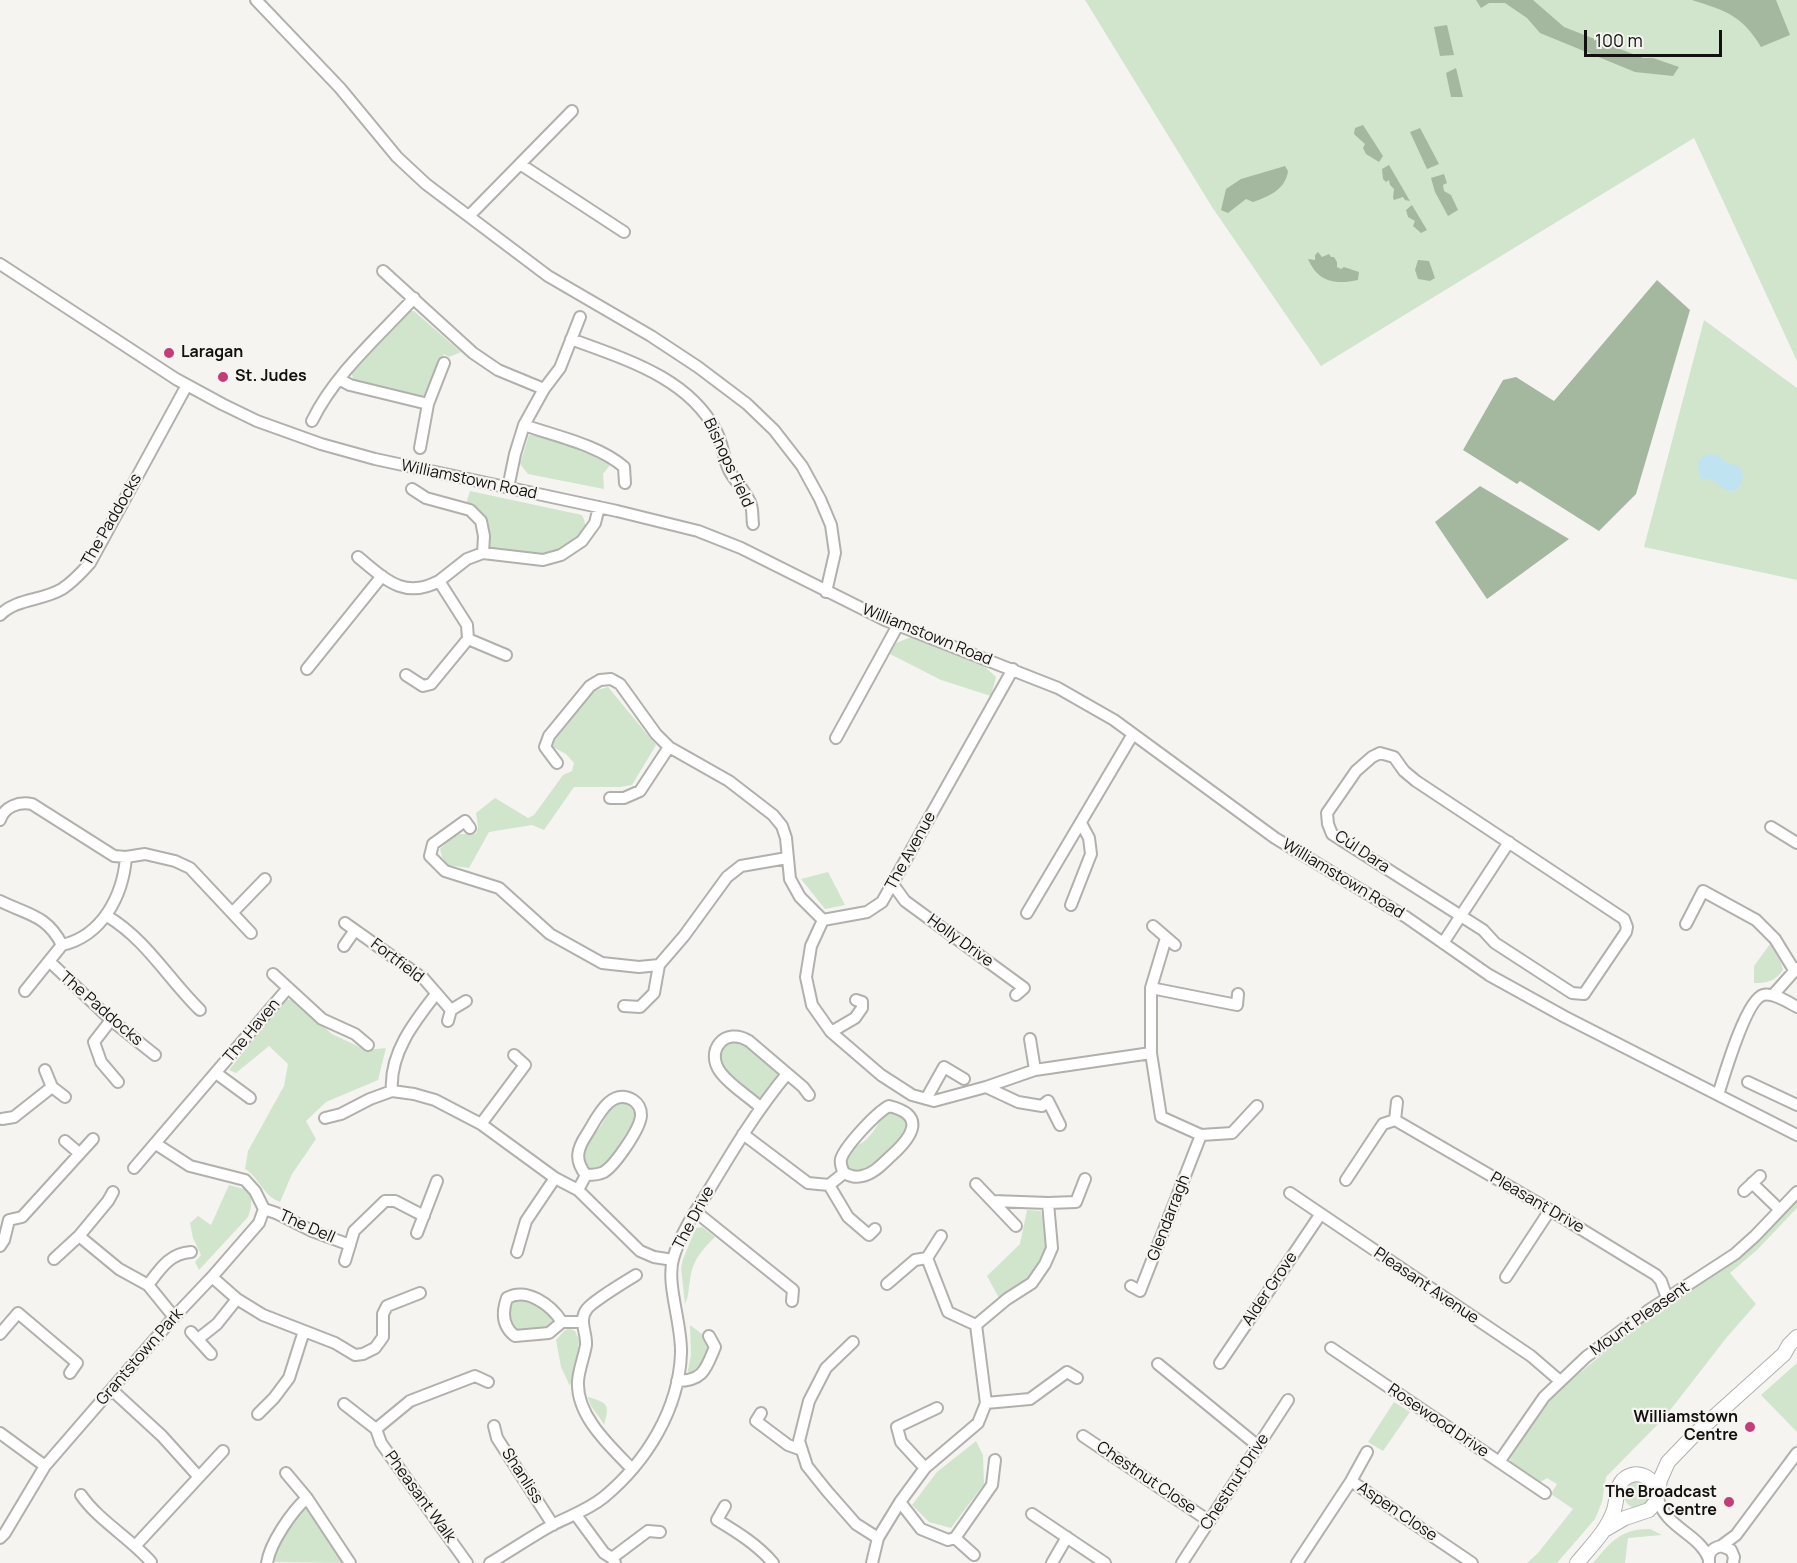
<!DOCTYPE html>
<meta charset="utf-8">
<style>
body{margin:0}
#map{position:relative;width:1797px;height:1563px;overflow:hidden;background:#f5f4f1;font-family:Manrope,sans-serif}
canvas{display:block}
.scale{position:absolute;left:1584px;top:30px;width:138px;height:27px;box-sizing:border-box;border:3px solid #121110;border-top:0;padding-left:8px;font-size:18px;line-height:21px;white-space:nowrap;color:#121110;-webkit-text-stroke:4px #f5f4f1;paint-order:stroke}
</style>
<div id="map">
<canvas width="1797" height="1563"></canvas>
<div class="scale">100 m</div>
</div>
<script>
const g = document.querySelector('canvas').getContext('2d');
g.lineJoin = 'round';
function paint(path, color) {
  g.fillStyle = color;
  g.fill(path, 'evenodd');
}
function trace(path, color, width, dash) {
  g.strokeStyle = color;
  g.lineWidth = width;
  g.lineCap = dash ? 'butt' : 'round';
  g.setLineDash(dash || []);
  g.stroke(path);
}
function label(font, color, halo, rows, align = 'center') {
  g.font = font + ' Manrope,sans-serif';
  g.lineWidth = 4.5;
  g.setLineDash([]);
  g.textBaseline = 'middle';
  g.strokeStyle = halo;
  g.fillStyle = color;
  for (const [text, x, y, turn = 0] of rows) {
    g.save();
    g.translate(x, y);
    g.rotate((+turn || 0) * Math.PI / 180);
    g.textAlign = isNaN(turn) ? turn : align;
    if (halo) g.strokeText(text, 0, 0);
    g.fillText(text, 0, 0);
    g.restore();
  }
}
paint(new Path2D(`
 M1085 0H1797V361L1694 138 1321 366 1212 207Z
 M409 311H414L461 352 449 357 444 354 429 389 423 396 354 382 351 371Z
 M1704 320 1797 388V580L1644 547Z
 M529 435C560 434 592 454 619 466L615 469 610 465 603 474 604 489 528 474 520 464Z
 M470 491 582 515C587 526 587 531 577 539 548 562 522 553 489 549 490 526 486 515 466 504Z
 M911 637 982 664 996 677 991 696 941 680 890 654 896 643Z
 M608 687 656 745 632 785 620 787H574L544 830 532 825 489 832 469 868 448 865 442 857 440 849 456 834H476L478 827 476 813 495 798 528 818 534 815 563 775 572 771 574 763 566 754 553 747 554 741 594 691Z
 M828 872 845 905 825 909 801 879Z
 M1770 944 1781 963 1783 970C1775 981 1768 983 1754 983V966Z
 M286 999 293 1000 332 1034 366 1050 386 1048 378 1080 326 1102 306 1121 316 1139 292 1174 280 1202C262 1195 260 1178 245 1169L248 1151 284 1086 288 1064 269 1046 236 1073 229 1070Z
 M733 1041H743L777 1070 778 1077 763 1096 757 1098C744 1086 696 1053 733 1041Z
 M618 1101 631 1105 638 1114 632 1129H629C619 1143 609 1166 594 1171L588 1168 582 1162C583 1156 583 1147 587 1142 596 1132 606 1123 608 1108Z
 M890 1111C901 1112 905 1116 909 1126L903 1140H898L866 1171 857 1173 850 1171 845 1163 855 1146C865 1144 878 1128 880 1118Z
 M229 1185 248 1190C253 1200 252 1206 248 1217L199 1270 195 1262 201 1255 193 1238 190 1223 198 1216 211 1225Z
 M1797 1200V1208L1757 1250 1730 1273 1756 1304 1727 1337 1664 1418 1606 1477 1602 1502 1595 1519 1557 1563H1527L1538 1553 1573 1509 1551 1494 1557 1484 1547 1478 1539 1483 1511 1464 1510 1458 1512 1451 1541 1410 1564 1386 1634 1328 1669 1303 1726 1268 1754 1245Z
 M1027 1210 1041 1211 1047 1247 1029 1277 999 1298 987 1276 1020 1244Z
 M702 1227 715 1237C701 1251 692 1261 690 1281 688 1290 689 1296 685 1304L681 1268 683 1259 696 1228Z
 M513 1299C529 1300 545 1306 554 1320 548 1333 530 1331 517 1333L510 1326 509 1309Z
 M690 1325 702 1334 710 1349 699 1373 687 1375 691 1355Z
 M570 1329 575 1331 579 1340 578 1349 570 1386 561 1367 556 1340 565 1330Z
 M1797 1363V1432L1761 1395Z
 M588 1397C608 1403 610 1404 604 1425 599 1414 590 1409 588 1397Z
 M1394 1402 1410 1412 1383 1451 1368 1442Z
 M976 1441 983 1455 984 1484 951 1528 929 1522 912 1505 937 1472Z
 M1624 1495a13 13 0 1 1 26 0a13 13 0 1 1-26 0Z
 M305 1509 311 1512 345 1563 275 1562 273 1557 274 1551 300 1510Z
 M1650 1529 1662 1535 1628 1538 1625 1563H1593C1611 1542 1620 1529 1650 1529Z`), '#d0e5cc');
paint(new Path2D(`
 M1476 0H1533L1564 27 1643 58H1653L1679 67 1673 76 1635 72 1540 33 1527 18 1505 3H1489L1481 8Z
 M1692 0H1776L1790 35 1761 47C1742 15 1726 11 1692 0Z
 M1447 25 1454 55 1440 56 1434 27Z
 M1456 68 1463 97H1451L1446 73Z
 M1363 125 1383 156 1379 162 1366 154 1363 148 1365 144 1354 134 1355 128Z
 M1420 128 1439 164 1427 169 1410 132Z
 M1389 165 1410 201 1405 200 1403 197 1394 200 1393 198 1394 189 1390 185 1389 180 1386 182 1383 179 1382 169Z
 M1285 166 1288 171C1286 189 1268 197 1253 202L1246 199 1228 213 1221 210 1226 189 1241 179Z
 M1444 174 1447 183 1443 185 1444 191 1451 195 1458 210 1448 216 1435 192 1431 178Z
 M1412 205 1427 230 1421 233 1413 226 1415 221 1408 217 1406 210Z
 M1318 252 1322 257 1329 254 1331 257H1334L1337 262V267L1341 269 1344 267 1359 272 1358 280C1335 285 1318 282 1308 259L1315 260V255Z
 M1418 260 1429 261 1435 278 1430 281 1418 279 1415 270Z
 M1657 280 1690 310 1636 494 1599 531 1520 481 1517 484 1463 450 1503 380 1516 377 1554 401Z
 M1480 486 1569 539 1487 599 1435 522Z`), '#a4b8a0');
paint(new Path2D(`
 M1710 454 1719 456 1726 462 1740 467C1745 476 1743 481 1737 490 1719 495 1720 477 1703 479L1699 476 1698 461 1704 456Z`), '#c0e3f1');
const minor = new Path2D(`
 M256 0 340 88 397 157 426 184 548 276 651 336 698 367 747 404 774 430 802 466 820 499 831 525 835 553 826 592
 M520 164 624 232
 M469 216 572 111
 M0 264 176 379 222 404 257 421 321 444 375 459 617 511 698 531 741 548 885 620 1058 688 1114 720 1275 838 1406 917 1489 975 1565 1017 1797 1135
 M383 271 473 353 498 370 544 389
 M571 339C624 359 688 377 716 431 723 443 723 458 729 470 735 482 748 493 751 505 753 511 752 518 753 524
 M339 379 350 385 428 404
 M312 421C335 374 378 337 414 298
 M524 425C555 436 599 445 624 467L625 483
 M420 448 428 404 444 363
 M508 488 515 454 524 425 544 389 560 368 580 317
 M412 489 426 498 470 510 481 521 484 536 483 553
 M358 557C385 579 404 600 439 581
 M0 615C17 598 42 601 62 589 73 582 82 572 90 563L187 385
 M468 639 506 655
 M307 669 382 576
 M1013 669 882 902 867 912 823 920 811 946 806 977 812 1005 831 1032 881 1075 912 1095 934 1101 986 1087 1035 1070 1151 1053
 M406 675 423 686 431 684 468 639 467 625 439 581 467 559 483 553 543 560 561 555 582 541 595 523 599 507
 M836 738 898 625
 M1380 753 1394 757 1404 771 1416 781 1624 919 1627 927 1626 932 1584 994 1572 993 1495 943 1483 930 1332 834 1328 824 1327 813 1356 771 1372 757Z
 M557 763 545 747 549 736 590 686 600 680 611 679 620 684 656 734 669 747 729 781 773 815 782 826 786 838 790 879 800 897 823 920
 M610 798H624L640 791 669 747
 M0 820C4 807 19 801 32 804L114 856 126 857 145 854 175 861 190 868 251 933
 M1771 827 1797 843
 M470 828 465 821 433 844 430 856 445 871 499 888 550 934 602 963 639 967 659 965
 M892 883 905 901 1024 988 1016 995
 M0 901C28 915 47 915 62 945L25 991
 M1071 905 1091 854 1089 838 1081 823
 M233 912 265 879
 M1027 913 1133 734
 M107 916C147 940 168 979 200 1010
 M345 923 424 979 451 1010
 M1686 924 1703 891 1756 920 1775 939 1794 970
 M1153 926 1175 945
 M1166 938 1151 988V1053L1161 1117 1201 1135 1232 1133 1257 1106
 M1443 943 1509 842
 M62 945C102 936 123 896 126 857
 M344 946 355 930
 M49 961 111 1020 155 1055
 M273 974 322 1019 355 1034 368 1045
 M1151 988 1237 1005 1238 994
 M1773 995 1797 968
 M624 1006 640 1007 654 993 659 965 684 936 727 877 741 866 787 858
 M111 1020 94 1042 101 1062 118 1082
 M448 1021 451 1010 466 1001
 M831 1032 855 1018 862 1008V1002L856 1000
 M1030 1039 1035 1070
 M45 1070 52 1087 65 1097
 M216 1073 250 1098
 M1748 1082 1797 1105
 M986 1087 1018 1102 1042 1106 1048 1101 1060 1125
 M392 1091C389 1054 414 1022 436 994
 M1718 1095C1724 1076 1746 1000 1763 995 1773 992 1788 1002 1797 1007
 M926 1099 944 1067 964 1079
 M760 1107C748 1096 731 1086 721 1073 704 1051 725 1026 749 1041L803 1087 809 1095
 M325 1118 341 1114 370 1099 392 1091 414 1094 435 1100 481 1124 555 1178 578 1190 640 1251 654 1257 673 1260
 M2 1119 14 1117 52 1087
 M1395 1120 1550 1210 1656 1275 1661 1281 1667 1298
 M481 1124 525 1065 514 1055
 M743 1134 808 1183 829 1185 844 1173C850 1176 855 1178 862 1176 874 1174 883 1163 892 1155 913 1136 926 1115 889 1106 877 1112 845 1146 841 1159 840 1164 842 1169 844 1173
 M65 1141 79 1153
 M134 1168 288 988
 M1346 1180 1383 1124 1395 1120 1397 1102
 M1752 1183 1780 1210
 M976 1184 1016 1226
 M829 1185 848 1217 869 1235 875 1229
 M578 1190 586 1175C574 1160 577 1149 587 1134 597 1118 610 1087 633 1100 639 1104 641 1109 641 1115 641 1128 615 1165 604 1172 598 1175 592 1175 586 1175
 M1744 1191 1760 1176
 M113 1192 108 1201 79 1236 119 1269 148 1285 174 1317
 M1290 1193 1531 1356 1560 1381
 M993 1201 1048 1203 1076 1202 1085 1179
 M264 1209 276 1213 312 1231 350 1245
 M696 1212 793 1290 792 1301
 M417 1233 437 1181
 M0 1246 4 1240 9 1220 22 1217 93 1139
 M517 1252 526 1221 555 1178
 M927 1258 948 1312 976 1325
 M927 1258 941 1236
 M54 1259 79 1236
 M345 1261 354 1231 385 1201H395L424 1216
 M212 1277 237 1299 263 1315 335 1343 355 1355 363 1354 375 1348 383 1337V1314L387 1306 420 1293
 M1506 1277 1550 1210
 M887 1284 915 1260 927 1258
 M148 1285C160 1269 170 1253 191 1252
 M1131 1286 1140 1291 1201 1135
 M562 1322C551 1305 527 1287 507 1298 502 1312 502 1326 515 1336L549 1333 562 1322H582
 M976 1325 1007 1299 1032 1283 1045 1264 1052 1248 1048 1203
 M191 1332 211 1354
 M0 1334 18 1313 77 1363 70 1373
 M198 1339 217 1324 237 1299
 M853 1342 826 1368 809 1401 799 1441 807 1466 827 1491 856 1524 878 1538
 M1331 1348 1545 1493
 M1220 1363 1320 1215
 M1158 1364 1258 1446
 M677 1381C704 1381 706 1368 715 1347L709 1336
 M112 1390 162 1436 198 1476
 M986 1403 1030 1399 1067 1372 1077 1378
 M344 1404 376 1429 381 1443 467 1563
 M761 1413 756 1421 788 1445 802 1450
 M258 1414 274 1398 289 1378 304 1331
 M494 1426 497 1438 553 1525
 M376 1429 410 1401 475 1376 488 1382
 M0 1433 45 1466
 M1083 1436 1209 1521
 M1499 1462 1544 1397 1586 1357 1649 1310 1735 1254 1755 1236 1797 1192
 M925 1468 901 1442 897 1427 937 1408
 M632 1469C610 1446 576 1416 578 1381 579 1369 584 1357 586 1345 587 1333 578 1320 587 1309 592 1302 626 1281 636 1275
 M286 1473 307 1498 350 1563
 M1351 1481 1472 1563
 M81 1495C98 1520 130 1538 151 1562
 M1657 1496C1665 1529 1698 1532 1709 1559
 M900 1502 921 1529 948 1540 955 1538 992 1485 995 1460
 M725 1506 717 1520C737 1532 758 1545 773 1563
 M1032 1514 1105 1563
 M576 1515 604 1553 612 1558 615 1563
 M0 1538 5 1533 45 1466 174 1317 212 1277 259 1223 264 1209 255 1191 245 1180 190 1166 156 1144
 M955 1538 974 1555
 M136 1545 223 1451
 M1721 1546 1736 1535 1797 1453
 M612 1558 648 1531 660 1532
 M1709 1562C1708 1553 1712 1548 1721 1546L1731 1550 1734 1557 1733 1563
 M267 1563C270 1543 292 1511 307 1498
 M490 1563C510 1551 531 1537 552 1525 570 1516 588 1510 604 1497 646 1462 679 1410 681 1353 682 1324 666 1284 673 1259 680 1234 695 1212 709 1190 733 1150 757 1110 787 1074
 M872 1563 878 1538 900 1502 925 1468 978 1423 986 1403 976 1325
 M1052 1563 1067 1537
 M1182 1563 1288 1400
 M1297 1563 1351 1481 1367 1452`);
const major = new Path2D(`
 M1606 1529 1625 1518 1649 1510 1656 1502 1660 1480 1668 1462 1694 1435 1784 1354 1789 1345 1797 1337
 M1577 1563C1590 1547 1607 1531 1614 1510 1617 1501 1616 1487 1623 1480 1637 1467 1655 1478 1657 1494`);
trace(minor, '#b1b0ad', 14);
trace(major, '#b1b0ad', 16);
trace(minor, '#fff', 10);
trace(major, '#fff', 14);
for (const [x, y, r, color] of [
 [169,353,6,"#c53c78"],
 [223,377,6,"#c53c78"],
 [1750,1427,6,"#c53c78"],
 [1729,1502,6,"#c53c78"]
]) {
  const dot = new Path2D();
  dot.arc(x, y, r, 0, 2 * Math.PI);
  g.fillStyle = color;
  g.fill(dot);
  trace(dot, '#f5f4f1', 2);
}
label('bold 16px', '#121110', '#f5f4f1', [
 ["Laragan",181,353],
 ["St. Judes",235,377],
 ["Williamstown",1738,1418,"right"],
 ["Centre",1738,1436,"right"],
 ["The Broadcast",1717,1493,"right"],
 ["Centre",1717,1511,"right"]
], 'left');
label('16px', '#121110', '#f5f4f1', [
 ["Bishops Field",728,463,65],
 ["Williamstown Road",469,480,12],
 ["The Paddocks",112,520,-60],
 ["Williamstown Road",927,635,22],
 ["The Avenue",911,851,-61],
 ["Cúl Dara",1362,852,34],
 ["Williamstown Road",1343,879,31],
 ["Holly Drive",960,941,36],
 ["Fortfield",397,961,37],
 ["The Paddocks",101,1009,41],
 ["The Haven",252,1031,-50],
 ["Pleasant Drive",1537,1203,30],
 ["The Drive",694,1218,-62],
 ["Glendarragh",1169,1218,-69],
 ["The Dell",307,1227,24],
 ["Pleasant Avenue",1426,1286,34],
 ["Alder Grove",1270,1289,-56],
 ["Mount Pleasent",1640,1319,-35],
 ["Grantstown Park",140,1357,-49],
 ["Rosewood Drive",1438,1421,34],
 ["Shanliss",522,1476,57],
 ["Chestnut Close",1146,1478,34],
 ["Chestnut Drive",1235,1482,-57],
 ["Pheasant Walk",420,1497,54],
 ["Aspen Close",1397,1512,34]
]);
</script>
